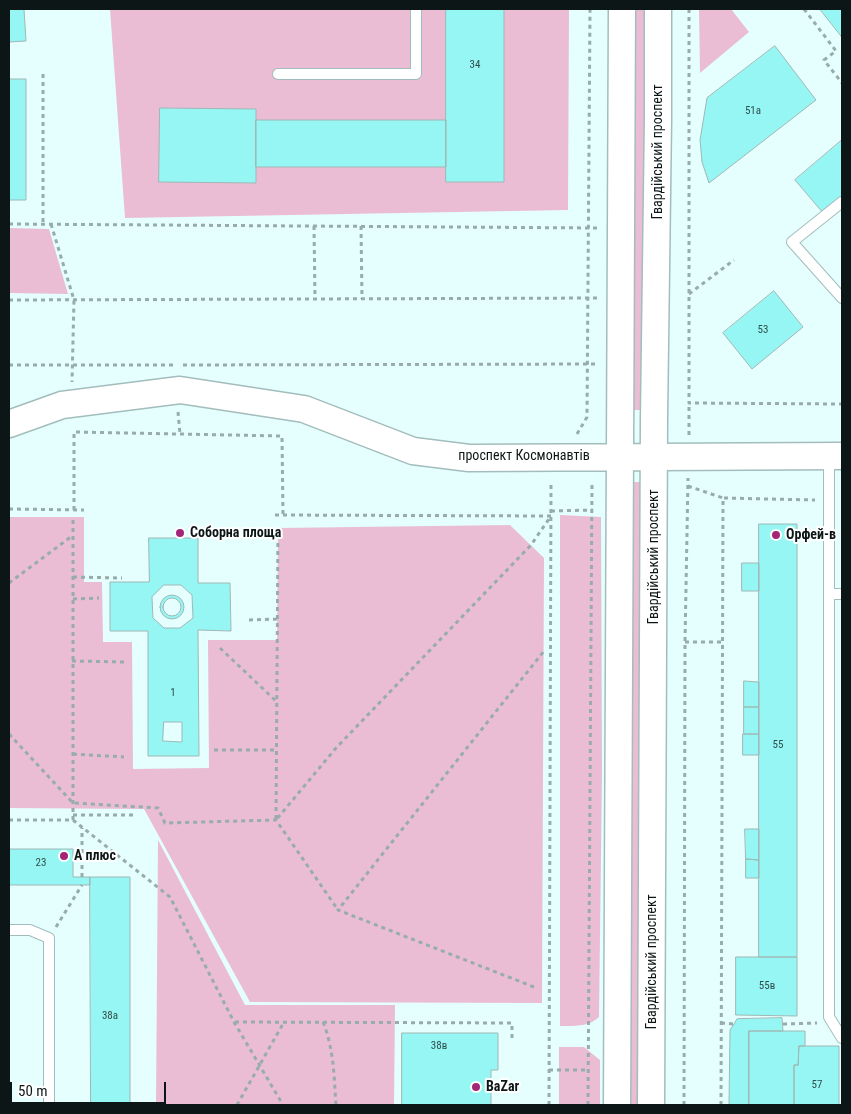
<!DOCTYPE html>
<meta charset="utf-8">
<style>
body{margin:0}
#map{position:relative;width:851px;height:1114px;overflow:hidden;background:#e4fffe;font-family:"Roboto Condensed",sans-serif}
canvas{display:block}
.frame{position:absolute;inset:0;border:10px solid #0d1616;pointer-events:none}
.scale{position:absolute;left:10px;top:1082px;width:156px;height:22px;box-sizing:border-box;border:2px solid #0d1616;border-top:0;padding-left:6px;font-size:15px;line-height:18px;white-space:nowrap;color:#0d1616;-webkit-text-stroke:4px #fff;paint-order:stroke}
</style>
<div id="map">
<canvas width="851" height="1114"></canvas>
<div class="frame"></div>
<div class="scale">50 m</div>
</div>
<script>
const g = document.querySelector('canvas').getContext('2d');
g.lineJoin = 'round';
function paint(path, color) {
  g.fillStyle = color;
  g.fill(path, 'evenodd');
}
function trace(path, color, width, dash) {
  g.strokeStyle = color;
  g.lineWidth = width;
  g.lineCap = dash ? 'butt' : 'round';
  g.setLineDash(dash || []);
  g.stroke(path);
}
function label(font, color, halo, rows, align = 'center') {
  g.font = font + ' "Roboto Condensed",sans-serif';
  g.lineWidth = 4;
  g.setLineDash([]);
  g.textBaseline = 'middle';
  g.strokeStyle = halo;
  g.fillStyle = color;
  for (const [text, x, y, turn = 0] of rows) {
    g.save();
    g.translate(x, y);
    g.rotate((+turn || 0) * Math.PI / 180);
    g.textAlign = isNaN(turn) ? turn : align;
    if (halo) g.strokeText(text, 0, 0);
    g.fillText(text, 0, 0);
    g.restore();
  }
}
paint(new Path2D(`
 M110 9H569L568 210 125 218Z
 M630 9H646V410H630Z
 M699 9H731L749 32 700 73Z
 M9 228 49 229 68 294 9 293Z
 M632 482H644L642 1105H630Z
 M560 515 601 517 602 771 599 1017C589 1027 573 1026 560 1026Z
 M9 517H84V582H102L103 642H132L133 769 209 768 208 640H277L278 528 510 525 544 558 542 1003 250 1002 144 809 9 808Z
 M158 840 245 1005H395L394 1105H156Z
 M559 1047H584L600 1060V1105H559Z`), '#ebbdd5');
const building = new Path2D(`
 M9 9H24L26 41 9 42Z
 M446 9H504V182H446Z
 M820 9H842V37Z
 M775 46 816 100 709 183 702 162 700 140 707 98Z
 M9 79H26V200H9Z
 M160 108 256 109V183L159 182Z
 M256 120H446V167H256Z
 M842 140V199L824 214 795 180Z
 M774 291 803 327 752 369 723 333Z
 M759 524H797V957H759Z
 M149 538H198V583H230L231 631 198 630 199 756H148V631H110V582H149Z
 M742 563H759V591H742Z
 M164 585H181L192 595 193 618 180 628H164L153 618 152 597Z
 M160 607a12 12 0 1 1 24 0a12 12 0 1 1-24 0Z
 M163 607a9 9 0 1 1 18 0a9 9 0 1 1-18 0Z
 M744 681 759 682V707H744Z
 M744 707H759V734H744Z
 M164 722H182V742L163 741Z
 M743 734H759V755H743Z
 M745 829H759V860L746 859Z
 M9 849H73V877H90V885H9Z
 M746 859 759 860V878H746Z
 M90 877H130V1105H91Z
 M736 957H797V1016L736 1015Z
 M782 1018 783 1031H749V1105H729L730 1030 734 1024 737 1019Z
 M749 1031H805V1046H799L798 1065H794V1105H749Z
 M402 1033H498V1070H491V1105H402Z
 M799 1046H839V1105H794V1065H798Z`);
paint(building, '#95f6f3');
trace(building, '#9fb8b6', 1);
const lane = new Path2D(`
 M278 74H416V9
 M842 202 792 242 842 298
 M829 456V1017L842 1038
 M829 594H842
 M9 930H30L49 938V1105`);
const secondary = new Path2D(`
 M9 424 62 405 180 390 304 409 413 451 469 458 842 456
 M617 1105 622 9
 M651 1105 654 419 658 119V9`);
trace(lane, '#a3bdbc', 12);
trace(secondary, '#a3bdbc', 29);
trace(new Path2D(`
 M689 9V403L842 404
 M804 9 836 51 824 60 842 83
 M43 74V224
 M9 224 597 228
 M51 224 74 300 72 382
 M314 226 315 299
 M361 226 362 299
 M689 294 734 260
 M9 300 598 298
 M9 365H177
 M183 365 597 364
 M178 412 180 434
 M577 434 587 417 590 9
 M689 435V403
 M688 486 723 498
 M9 509 84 510
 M74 510V432L282 436 283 515
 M551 511 593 510
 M275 515 551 516 531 545 336 748 276 820
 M73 577 122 578
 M9 583 72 536
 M73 599 99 598
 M249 620 277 619
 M685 642H723
 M220 648 277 702
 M72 661 126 662
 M9 734 73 803 158 808 165 823 276 820 338 910
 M214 750H276
 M73 754 124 757
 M73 815H135
 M276 819 278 528
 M9 820H73V517
 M73 820 170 897 234 1022 283 1105
 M82 877V828
 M56 927 82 885
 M534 987 338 910 544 651
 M235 1022 512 1023V1040
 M323 1022C334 1049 334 1077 336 1105
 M721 1023 734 1024
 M783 1024 817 1023
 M549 1070H588
 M237 1105 284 1022
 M549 1105 551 481
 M588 1105 592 481
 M684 1105 685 642 688 478
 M721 1105 723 498 815 500`), '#97acab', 3, [4, 4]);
trace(lane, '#fff', 10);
trace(secondary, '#fff', 26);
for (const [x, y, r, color] of [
 [180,533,5,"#a32577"],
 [776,535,5,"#a32577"],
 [64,856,5,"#a32577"],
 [476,1087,5,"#a32577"]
]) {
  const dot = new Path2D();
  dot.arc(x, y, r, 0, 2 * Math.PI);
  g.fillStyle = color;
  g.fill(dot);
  trace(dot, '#fff', 2);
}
label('11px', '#2f4e4d', null, [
 ["34",475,65],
 ["51а",753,111],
 ["53",763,330],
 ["1",173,693],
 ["55",778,745],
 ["23",41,863],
 ["55в",767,986],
 ["38а",110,1016],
 ["38в",439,1046],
 ["57",817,1085]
]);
label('14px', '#0d1616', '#fff', [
 ["Гвардійський проспект",658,152,-90],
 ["проспект Космонавтів",524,456],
 ["Гвардійський проспект",654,557,-90],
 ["Гвардійський проспект",652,962,-90]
]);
label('bold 14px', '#0d1616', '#fff', [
 ["Соборна площа",190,533],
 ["Орфей-в",786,535],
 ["А плюс",74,856],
 ["BaZar",486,1087]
], 'left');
</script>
